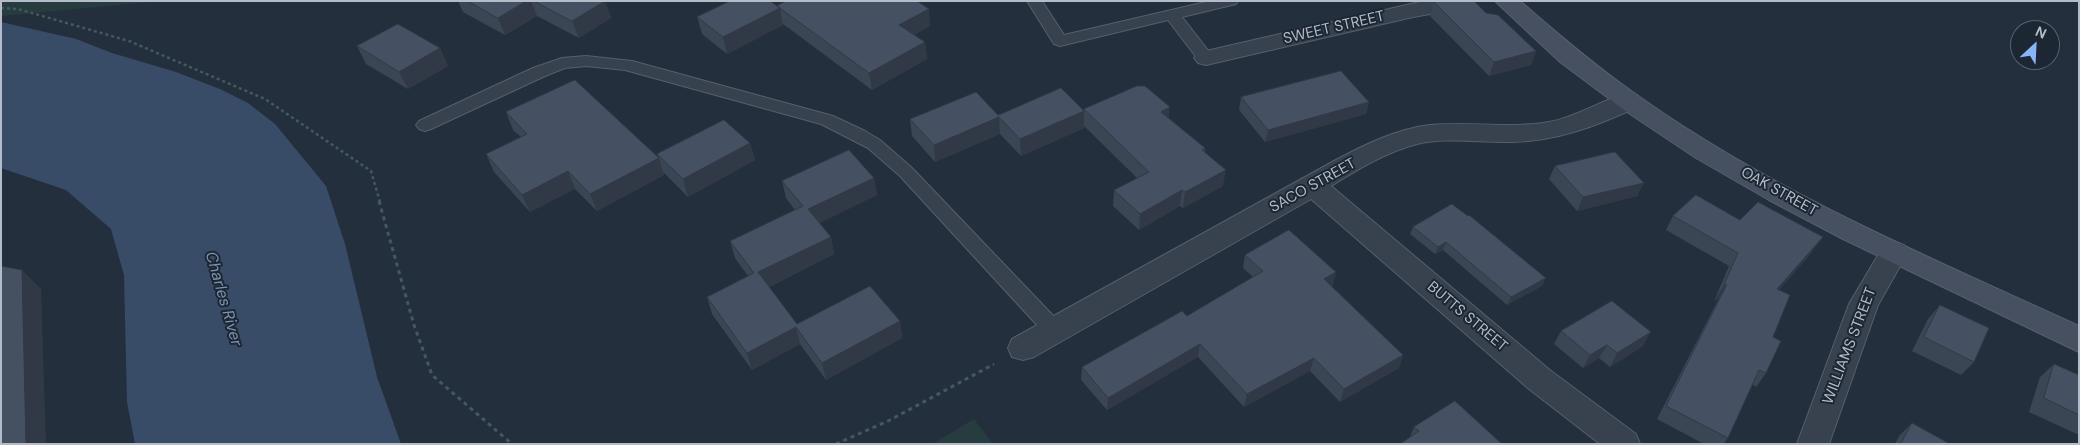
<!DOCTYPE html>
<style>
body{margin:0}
#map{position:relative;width:2080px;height:445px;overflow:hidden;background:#242f3e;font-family:"DM Sans",sans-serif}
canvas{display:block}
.frame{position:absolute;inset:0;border:2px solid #b4bcc9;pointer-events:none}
.north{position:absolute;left:2010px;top:20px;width:50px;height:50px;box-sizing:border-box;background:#1d2633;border:1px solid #59626f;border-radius:50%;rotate:25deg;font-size:14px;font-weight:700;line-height:20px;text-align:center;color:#b4bcc9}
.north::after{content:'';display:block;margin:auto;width:18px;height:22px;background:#8ab4f8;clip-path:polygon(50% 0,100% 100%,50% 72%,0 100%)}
</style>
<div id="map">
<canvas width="2080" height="445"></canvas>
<div class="frame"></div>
<div class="north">N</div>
</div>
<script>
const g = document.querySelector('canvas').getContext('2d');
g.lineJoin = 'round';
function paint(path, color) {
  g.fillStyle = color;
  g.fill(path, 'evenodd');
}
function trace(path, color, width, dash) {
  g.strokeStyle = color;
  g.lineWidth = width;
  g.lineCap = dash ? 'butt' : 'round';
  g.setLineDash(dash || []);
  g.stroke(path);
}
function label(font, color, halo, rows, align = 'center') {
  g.font = font + ' "DM Sans",sans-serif';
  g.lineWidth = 4;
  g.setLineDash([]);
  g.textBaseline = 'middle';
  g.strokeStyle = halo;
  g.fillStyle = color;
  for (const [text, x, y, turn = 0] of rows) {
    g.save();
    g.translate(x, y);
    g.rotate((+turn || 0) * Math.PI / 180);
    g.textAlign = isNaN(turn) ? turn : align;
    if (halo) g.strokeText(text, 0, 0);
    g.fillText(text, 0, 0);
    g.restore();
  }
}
paint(new Path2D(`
 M1 1H160L1 16Z
 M974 419 993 444H932Z`), '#263c3f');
paint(new Path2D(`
 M1 22 76 39 112 53 176 72 220 89 248 103 275 124 326 186 345 244 377 377 401 444H135L127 402 124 275 111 229 66 190 1 168Z`), '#394c67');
const lane = new Path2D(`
 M1027 1H1042L1064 35 1210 1H1238L1236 4 1182 17 1214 58 1212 62H1200L1168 20 1060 46 1054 44Z
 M586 56 632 61 833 116 865 131 880 140 912 168 1062 325 1065 331 1062 337 1055 339 1048 337 900 176 868 148 821 124 625 70 586 66 565 68 545 76 431 129 425 131 419 129 416 125 419 121 533 68 562 58Z`);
const street = new Path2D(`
 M1424 1H1475L1472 6 1464 8 1413 17 1206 65 1198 63 1194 58 1198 53 1206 51Z
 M1628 93 1637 95 1640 101 1637 107C1597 126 1557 141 1512 142 1481 143 1447 137 1417 144 1386 152 1357 170 1331 186L1551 371 1636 434 1640 444H1600L1529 389 1311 199 1034 357 1023 360 1012 357 1008 348 1012 339 1334 161C1364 145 1396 129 1430 125 1470 121 1510 129 1549 122 1577 117 1601 100 1628 93Z
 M1894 242 1904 245 1908 252 1878 305 1829 444H1797L1849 304 1884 245Z`);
const secondary = new Path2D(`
 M1495 1H1520C1560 36 1600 70 1644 100 1778 194 1931 258 2079 326V352L1843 239 1769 200 1696 158 1627 112 1560 62Z`);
trace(lane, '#565f6c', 2);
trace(street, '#565f6c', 2);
trace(secondary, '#565f6c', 2);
trace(new Path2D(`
 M1 8 18 9 129 41 265 99 371 171 380 202`), '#44595c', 2.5, [3, 3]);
trace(new Path2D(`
 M379 201 414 325 432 375 512 444
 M836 444 890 420 994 364`), '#44595c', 3, [4, 4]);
paint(lane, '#38414e');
paint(street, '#38414e');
paint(secondary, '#465061');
paint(new Path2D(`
 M458 1H605L611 18 579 38 537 16 505 35 463 12Z
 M1434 2 1486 13 1536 51 1531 65 1489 76 1430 16Z
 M777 7 930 26 914 35 925 42 927 59 872 90 783 24V25L727 54 702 34 697 17Z
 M357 46 440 48 448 66 408 89 366 64Z
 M1241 97 1369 102 1366 114 1265 142 1239 110Z
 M1083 110 1169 118 1205 148V152L1223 186 1183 208 1180 206 1139 230 1113 206 1114 190 1137 178 1084 126V128L1021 156 1000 134 935 162 912 136 910 119Z
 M506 112 658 158 657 154 750 143 755 160 688 197 663 172 664 175 597 211 575 189 530 212 494 172 486 154 521 137 513 130Z
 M1555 166 1644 183 1637 196 1577 211 1549 179Z
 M874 178 877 195 819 223 831 237 834 254 769 287 797 324 900 321 902 338 826 380 800 344 752 370 712 314 707 297 748 276 735 258 730 241 795 210 786 198 782 181Z
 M1673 216 1740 220 1813 251 1779 290 1773 337 1766 373 1756 387 1752 384 1728 438 1723 444H1704L1657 419 1719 298 1714 301 1729 266 1666 230Z
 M1413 227 1542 286 1507 305 1443 250 1435 254 1410 234Z
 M1245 255 1333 285 1331 286 1403 355 1399 368 1340 402 1310 371 1244 407 1198 357 1107 410 1081 380 1082 367 1187 316 1253 277 1243 268Z
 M1940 305 1974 362 1961 375 1912 351 1928 319Z
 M1561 331 1643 346 1610 367 1599 358 1583 368 1554 344Z
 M2054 364 2079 375V435L2029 412 2040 377Z
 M1912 423 1950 444H1895L1899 436Z
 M1414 427 1502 444 1410 437Z`), '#3b4654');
paint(new Path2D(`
 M526 1H531L537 16 505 35 498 18Z
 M605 1 611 18 579 38 572 21Z
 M780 8 783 25 727 54 723 37Z
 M929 9 930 26 901 42 899 25Z
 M925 42 927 59 872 90 869 73Z
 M440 48 448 66 408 89 399 72Z
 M1536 51 1531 65 1489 76 1494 62Z
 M1369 102 1366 114 1265 142 1268 130Z
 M1170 107 1168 123 1161 112Z
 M1084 111V128L1021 156 1020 139Z
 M999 117 1000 134 935 162 934 145Z
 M750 143 755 160 688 197 683 179Z
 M659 158 664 175 597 211 590 194Z
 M1226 170 1223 186 1183 208 1185 192Z
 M568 171 575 189 530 212 522 195Z
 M874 178 877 195 812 227 808 209Z
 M1644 183 1637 196 1577 211 1583 197Z
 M1182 190 1180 206 1139 230 1140 214Z
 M831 237 834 254 762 290 758 272Z
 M1823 237 1813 251 1768 303 1777 289Z
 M1446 242 1443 250 1435 254 1438 247Z
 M22 270 41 289 46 444H26Z
 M1336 272 1333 285 1320 293 1324 279Z
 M1546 278 1542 286 1507 305 1511 297Z
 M1727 284 1719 298 1714 301 1723 287Z
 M900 321 902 338 826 380 822 363Z
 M796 327 800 344 752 370 747 353Z
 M1651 332 1643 346 1610 367 1617 353Z
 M1200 344 1198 357 1107 410 1108 398Z
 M1607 345 1599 358 1583 368 1590 355Z
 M1403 355 1399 368 1340 402 1344 389Z
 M1314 358 1310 371 1244 407 1247 394Z`), '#303945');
const building = new Path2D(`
 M468 1H526L498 18Z
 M534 1H605L572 21Z
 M730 1H770L780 8 723 37 697 17Z
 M786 1H917L929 9 899 25 925 42 869 73 777 6Z
 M1441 1H1474L1486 13 1498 15 1536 51 1494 62 1434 2Z
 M398 24 440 48 399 72 357 46Z
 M1341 71 1369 102 1268 130 1241 97Z
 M575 80 659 158 590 194 568 171 522 195 486 154 527 134 506 112Z
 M1137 86H1145L1170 107 1161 112 1205 148 1202 150 1226 170 1185 192 1182 190 1140 214 1114 190 1149 172 1084 109Z
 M1061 88 1084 111 1020 139 999 117 934 145 910 119 976 92 998 115Z
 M724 120 750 143 683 179 657 154Z
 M849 150 874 178 808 209 831 237 758 272 797 324 870 286 900 321 822 363 796 327 747 353 707 297 754 273 730 241 803 206 782 181Z
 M1615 152 1644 183 1583 197 1555 166Z
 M1696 195 1740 220 1758 202 1823 237 1777 289 1790 295 1773 337 1781 341 1766 373 1759 370 1728 438 1666 406 1727 284 1723 287 1738 253 1673 216Z
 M1452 204 1468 216 1469 215 1546 278 1511 297 1446 242 1438 247 1413 227Z
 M1289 230 1336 272 1324 279 1403 355 1344 389 1314 358 1247 394 1200 344 1108 398 1082 367 1182 311 1187 316 1263 271 1245 255Z
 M1 266 22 270 26 444H1Z
 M1612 301 1651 332 1617 353 1607 345 1590 355 1561 331Z
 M1940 305 1989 328 1974 362 1924 337Z
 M2054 364 2079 375V415L2044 398Z
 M1455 401 1502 444H1400L1419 431 1414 427Z
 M1912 423 1950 444H1901Z`);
paint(building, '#455162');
trace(building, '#303945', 1);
label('15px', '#b4bcc9', '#1d2633', [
 ["SWEET STREET",1334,28,-13],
 ["SACO STREET",1313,186,-29],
 ["OAK STREET",1779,192,29],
 ["BUTTS STREET",1467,317,40],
 ["WILLIAMS STREET",1850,346,-69]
]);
label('italic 16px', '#7c92b1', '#1d2633', [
 ["Charles River",223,299,74]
]);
</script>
